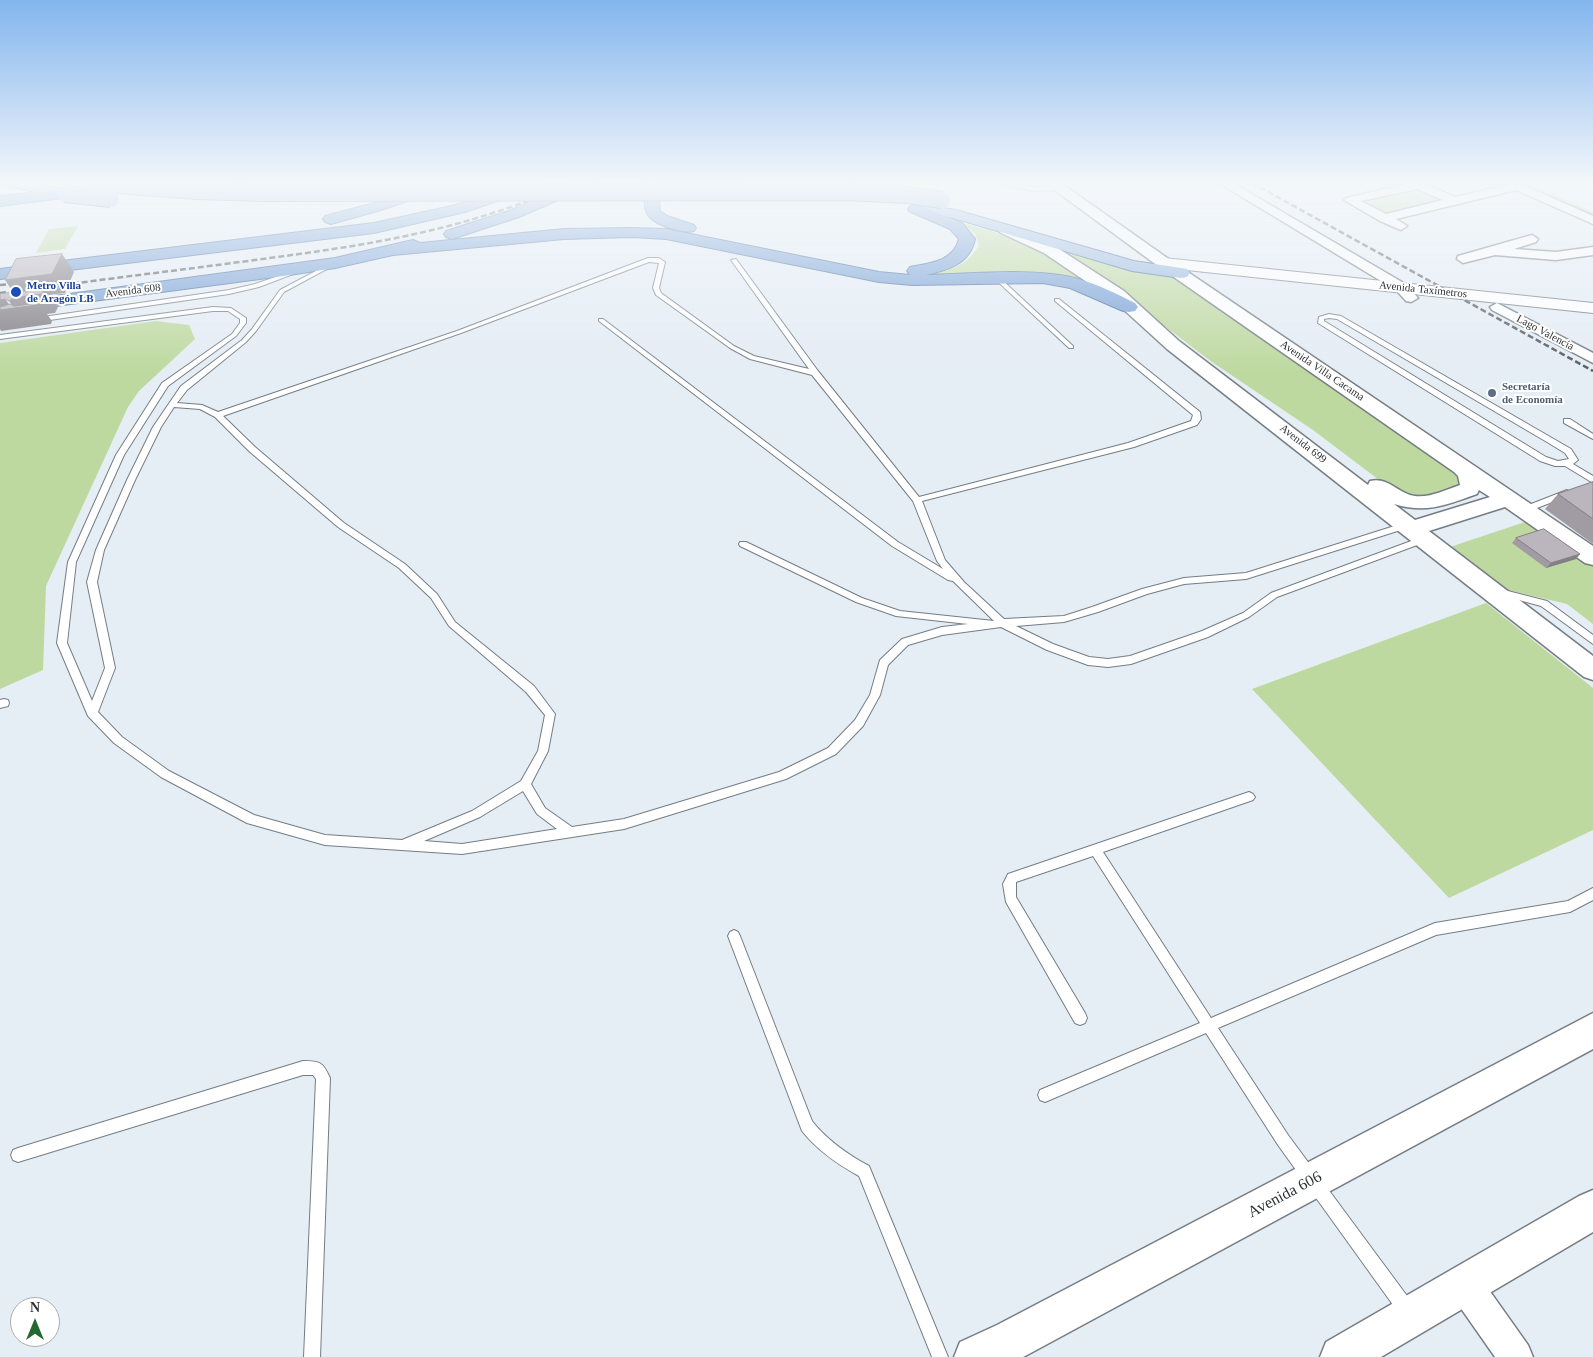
<!DOCTYPE html>
<meta charset="utf-8">
<style>
body{margin:0}
#map{position:relative;width:1593px;height:1357px;overflow:hidden;background:#e5edf5;font-family:Georgia,serif}
canvas{display:block}
.north{position:absolute;left:10px;top:1297px;width:50px;height:50px;box-sizing:border-box;background:#fff;border:1px solid #acadaf;border-radius:50%;rotate:0deg;font-size:14px;font-weight:700;line-height:20px;text-align:center;color:#303336}
.north::after{content:'';display:block;margin:auto;width:18px;height:22px;background:#256731;clip-path:polygon(50% 0,100% 100%,50% 72%,0 100%)}
</style>
<div id="map">
<canvas width="1593" height="1357"></canvas>
<div class="north">N</div>
</div>
<script>
const g = document.querySelector('canvas').getContext('2d');
g.lineJoin = 'round';
function paint(path, color) {
  g.fillStyle = color;
  g.fill(path, 'evenodd');
}
function trace(path, color, width, dash) {
  g.strokeStyle = color;
  g.lineWidth = width;
  g.lineCap = dash ? 'butt' : 'round';
  g.setLineDash(dash || []);
  g.stroke(path);
}
function label(font, color, halo, rows, align = 'center') {
  g.font = font + ' Georgia,serif';
  g.lineWidth = 4;
  g.setLineDash([]);
  g.textBaseline = 'middle';
  g.strokeStyle = halo;
  g.fillStyle = color;
  for (const [text, x, y, turn = 0] of rows) {
    g.save();
    g.translate(x, y);
    g.rotate((+turn || 0) * Math.PI / 180);
    g.textAlign = isNaN(turn) ? turn : align;
    if (halo) g.strokeText(text, 0, 0);
    g.fillText(text, 0, 0);
    g.restore();
  }
}
paint(new Path2D(`
 M1515 183H1528L1593 212V217Z
 M1419 186 1451 201 1383 217 1352 201Z
 M961 223 986 229 1046 252 1100 288 1084 283 896 275C915 273 950 274 966 261 971 257 975 251 979 246L975 233Z
 M78 226 65 249 36 253 49 229Z
 M1043 244 1110 265 1176 278 1243 326 1465 474 1470 482 1425 500 1395 492 1313 430 1212 362 1112 286Z
 M156 321 189 325 195 339 139 391 128 407 46 586 43 670 0 689V343Z
 M1528 521 1593 566V624L1567 604 1491 586 1444 549Z
 M1486 603 1593 688V830L1449 898 1252 689Z`), '#bed99f');
const service = new Path2D(`
 M997 183H1010L1033 187 1059 186 1062 188 1059 190 1033 191Z
 M648 258H659L665 262 659 288 661 293 734 346 754 356 809 369 731 260 736 259 818 371 919 497 1128 443 1191 421 1193 415 1055 301V299H1059L1200 412 1201 419 1197 425 1134 447 922 501 945 560 964 582 1004 619 1064 616 1092 607 1142 589 1184 578 1246 573 1404 523H1410L1411 525 1410 527 1246 579 1184 584 1147 594 1098 612 1064 622 1016 626 1053 644 1089 657 1108 659 1130 656 1202 631 1243 613 1271 593 1422 537H1428L1429 539 1428 541 1277 597 1249 617 1208 637 1131 664 1108 667 1088 665 1047 650 1001 627 942 635 908 645 888 665 880 695 863 726 836 754 786 779 624 829 462 854 325 845 247 823 161 777 114 743 88 716 57 643 68 562 116 455 162 383 232 334 240 323V319L228 311H213L0 339V335L213 307 231 308 246 318V323L236 336 168 386 124 455 76 562 67 643 92 701 105 668 87 582 96 550 127 480 153 427 181 386 242 340 252 329 280 290 331 263 336 264 284 292 256 331 246 342 187 390 177 403 202 405 218 412 457 331ZM649 262 659 263 653 288 656 295 730 348 750 359 812 375 913 501 937 561 943 569 898 542 603 319H599V321L892 546 948 580 953 581 994 621 900 611 862 598 746 542H740L739 544 740 546 856 602 896 616 968 624 942 627 902 639 880 660 870 695 855 720 828 748 779 772 624 819 572 827 545 808 531 784 548 751 555 714 534 686 455 622 437 594 405 564 344 523 255 447 223 416 461 333ZM174 407 200 409 215 417 249 451 338 527 399 568 431 598 449 626 526 692 545 715 538 751 521 781 472 811 402 840 325 835 254 815 169 771 122 737 98 712 115 668 97 582 104 550 135 480 161 427ZM523 791 537 814 557 829 462 844 424 841 480 817Z
 M296 270 301 271 259 287 229 294 36 322 33 320 36 318 229 290 255 284Z
 M996 278H1000L1073 346V348H1069L996 280Z
 M1329 314 1341 316 1571 449 1578 460 1573 464 1593 476V483L1565 466H1555L1540 461 1318 323 1319 317ZM1329 318 1337 319 1547 442 1565 453 1569 459 1558 461 1546 457 1324 321V319Z
 M1564 419H1570L1593 434V439L1564 423Z
 M1567 490 1571 493 1570 495 1527 512 1524 513 1520 510 1521 508Z
 M1500 589 1547 601 1593 635V644L1541 606 1497 594 1495 592 1497 590Z
 M4 699 8 700 9 703 8 706 0 708V700Z
 M1249 792 1253 794 1255 797 1253 800 1103 852 1211 1018 1435 923 1568 901 1593 888V900L1570 912 1436 935 1218 1028 1288 1135 1413 1304 1415 1310 1413 1316 1407 1318 1401 1316 1278 1145 1206 1033 1045 1102 1040 1100 1038 1095 1040 1090 1200 1023 1093 856 1016 882V897L1085 1013 1087 1018 1085 1023 1080 1025 1075 1023 1006 902 1003 884 1008 874Z
 M734 930 738 932 740 936 812 1121C828 1141 847 1154 869 1166L948 1357H932L859 1176C837 1164 818 1151 802 1131L728 936 730 932Z
 M303 1061C320 1061 323 1062 330 1078L320 1357H304L316 1079 313 1075H303L18 1162 13 1160 11 1155 13 1150 18 1148Z`);
const minor = new Path2D(`
 M1219 183H1233L1407 285 1418 298 1411 302 1406 301 1397 291 1381 281Z
 M1411 183H1423L1455 197 1506 185 1504 183 1521 184 1593 216V224L1516 190 1396 219 1407 226 1401 230 1380 221 1344 200 1346 198ZM1417 189 1443 200 1386 214 1361 201Z
 M1532 235 1538 239 1536 242 1514 249 1556 252 1593 247V255L1556 260 1495 255 1463 263 1457 259 1458 256Z
 M1497 303 1593 353V363L1492 310 1490 307Z
 M1465 1268 1477 1273 1528 1345 1533 1357H1495L1453 1297 1448 1285 1453 1273Z`);
const tertiary = new Path2D(`
 M1045 183H1061L1170 260 1593 546V565L1585 563 1505 507 1429 531 1593 656V680L1584 677 1167 349 1112 299 1044 253 1001 233 998 230 1001 227 1006 225 1056 247 1124 291 1179 341 1368 485 1370 481C1387 477 1395 490 1410 495 1426 500 1445 490 1460 485L1458 476 1454 472 1158 266ZM1479 490 1490 497 1415 520 1394 504C1426 514 1446 505 1477 494Z
 M1593 1013V1049L1027 1355 1023 1357H954L960 1342 997 1325Z
 M1593 1190V1232L1381 1357H1320L1326 1342 1579 1196Z`);
const secondary = new Path2D(`
 M1164 258 1593 303V313L1158 267 1156 263 1158 259Z`);
const primary = new Path2D(`
 M6 183H35L70 191 73 194 70 197 65 199 8 186Z
 M752 183H804L802 186 797 187 749 192 744 191 742 188 744 185Z
 M916 204 956 210 1134 261 1181 268 1187 269 1190 273 1187 277 1181 278 1132 271 950 217 911 212 908 209 911 206Z`);
const trunk = new Path2D(`
 M433 183H455L453 186 381 210 331 224 325 222 323 219 325 216 371 204Z
 M521 183H543L541 186 465 212 374 233 45 273C39 272 10 278 0 279V269L32 265 38 266 45 263 374 223 456 205Z
 M573 183H593L591 186 519 217 452 239 446 237 444 234 446 231 509 211Z
 M647 183H661L659 195 660 211 667 216 694 225 696 228 694 231C686 233 678 230 670 228 644 220 641 209 647 183Z
 M65 189 70 191 73 194 70 197 0 206V196Z
 M916 204 962 223 975 239C970 264 948 270 926 275 971 274 1036 267 1079 279 1099 285 1117 294 1135 303L1138 307 1135 311 1129 312 1123 311 1070 288 1043 283 912 285 879 282 666 239 632 237 564 239 393 255 335 268 283 276 25 310 19 309 16 305 19 301 25 300 335 258 413 240 420 243 564 229 632 228 666 229 879 272 910 275 907 271 910 267C929 263 953 262 959 239L950 229 911 212 908 209 911 206Z`);
trace(service, '#757d84', 2);
trace(minor, '#757d84', 3);
trace(tertiary, '#757d84', 3);
trace(secondary, '#757d84', 2);
trace(primary, '#476b98', 2);
trace(trunk, '#476b98', 2);
paint(service, '#fff');
paint(minor, '#fff');
paint(tertiary, '#fff');
paint(secondary, '#fff');
paint(primary, '#98b8e0');
paint(trunk, '#76a0d6');
trace(new Path2D(`
 M1252 183 1593 371
 M0 285 21 283
 M55 286C121 277 188 269 255 260 368 245 465 231 570 183
 M0 293 26 290`), '#575b5f', 2.5, [6, 3]);
const primaryBridge = new Path2D(`
 M90 183 197 191 263 193 844 192 908 195 942 200
 M65 194 111 199`);
trace(primaryBridge, '#476b98', 18, []);
trace(primaryBridge, '#98b8e0', 16);
paint(new Path2D(`
 M1593 482V544L1545 509 1558 494Z
 M1516 538 1576 559 1546 568 1512 543Z`), '#a19ca3');
paint(new Path2D(`
 M62 254 74 272 65 293 49 295 58 307 55 313 47 314 52 321 51 324 1 331 0 329V300L5 299 12 308H14L9 301 13 298H17L5 280Z
 M1580 554 1576 559 1546 568 1551 563Z`), '#837f85');
const building = new Path2D(`
 M62 254 52 274 5 280 16 259Z
 M45 289 42 294 13 298 9 301 5 299 0 300V294Z
 M38 303 37 305 0 310V307L10 304 14 306Z
 M1593 482V519L1558 494Z
 M1544 529 1580 554 1551 563 1516 538Z`);
paint(building, '#bbb5be');
trace(building, '#837f85', 1);
const sky = g.createLinearGradient(0, 0, 0, 373);
sky.addColorStop(0, '#83b5ee');
sky.addColorStop(0.49, '#f3f7fa');
sky.addColorStop(1, '#f3f7fa00');
g.fillStyle = sky;
g.fillRect(0, 0, 1593, 373);
for (const [x, y, r, color] of [
 [16,292,6,"#1a4fb4"],
 [1492,393,5,"#5c6f8a"]
]) {
  const dot = new Path2D();
  dot.arc(x, y, r, 0, 2 * Math.PI);
  g.fillStyle = color;
  g.fill(dot);
  trace(dot, '#fff', 2);
}
label('bold 11px', '#164399', '#fff', [
 ["Metro Villa",27,286],
 ["de Aragón LB",27,299]
], 'left');
label('11px', '#303336', '#fff', [
 ["Avenida Taxímetros",1423,290,6],
 ["Avenida 608",133,291,-7],
 ["Lago Valencia",1545,333,28],
 ["Avenida Villa Cacama",1322,371,34],
 ["Avenida 699",1303,444,38]
]);
label('bold 11px', '#4e5e75', '#fff', [
 ["Secretaría",1502,387],
 ["de Economía",1502,400]
], 'left');
label('16px', '#303336', '#fff', [
 ["Avenida 606",1285,1195,-28]
]);
</script>
